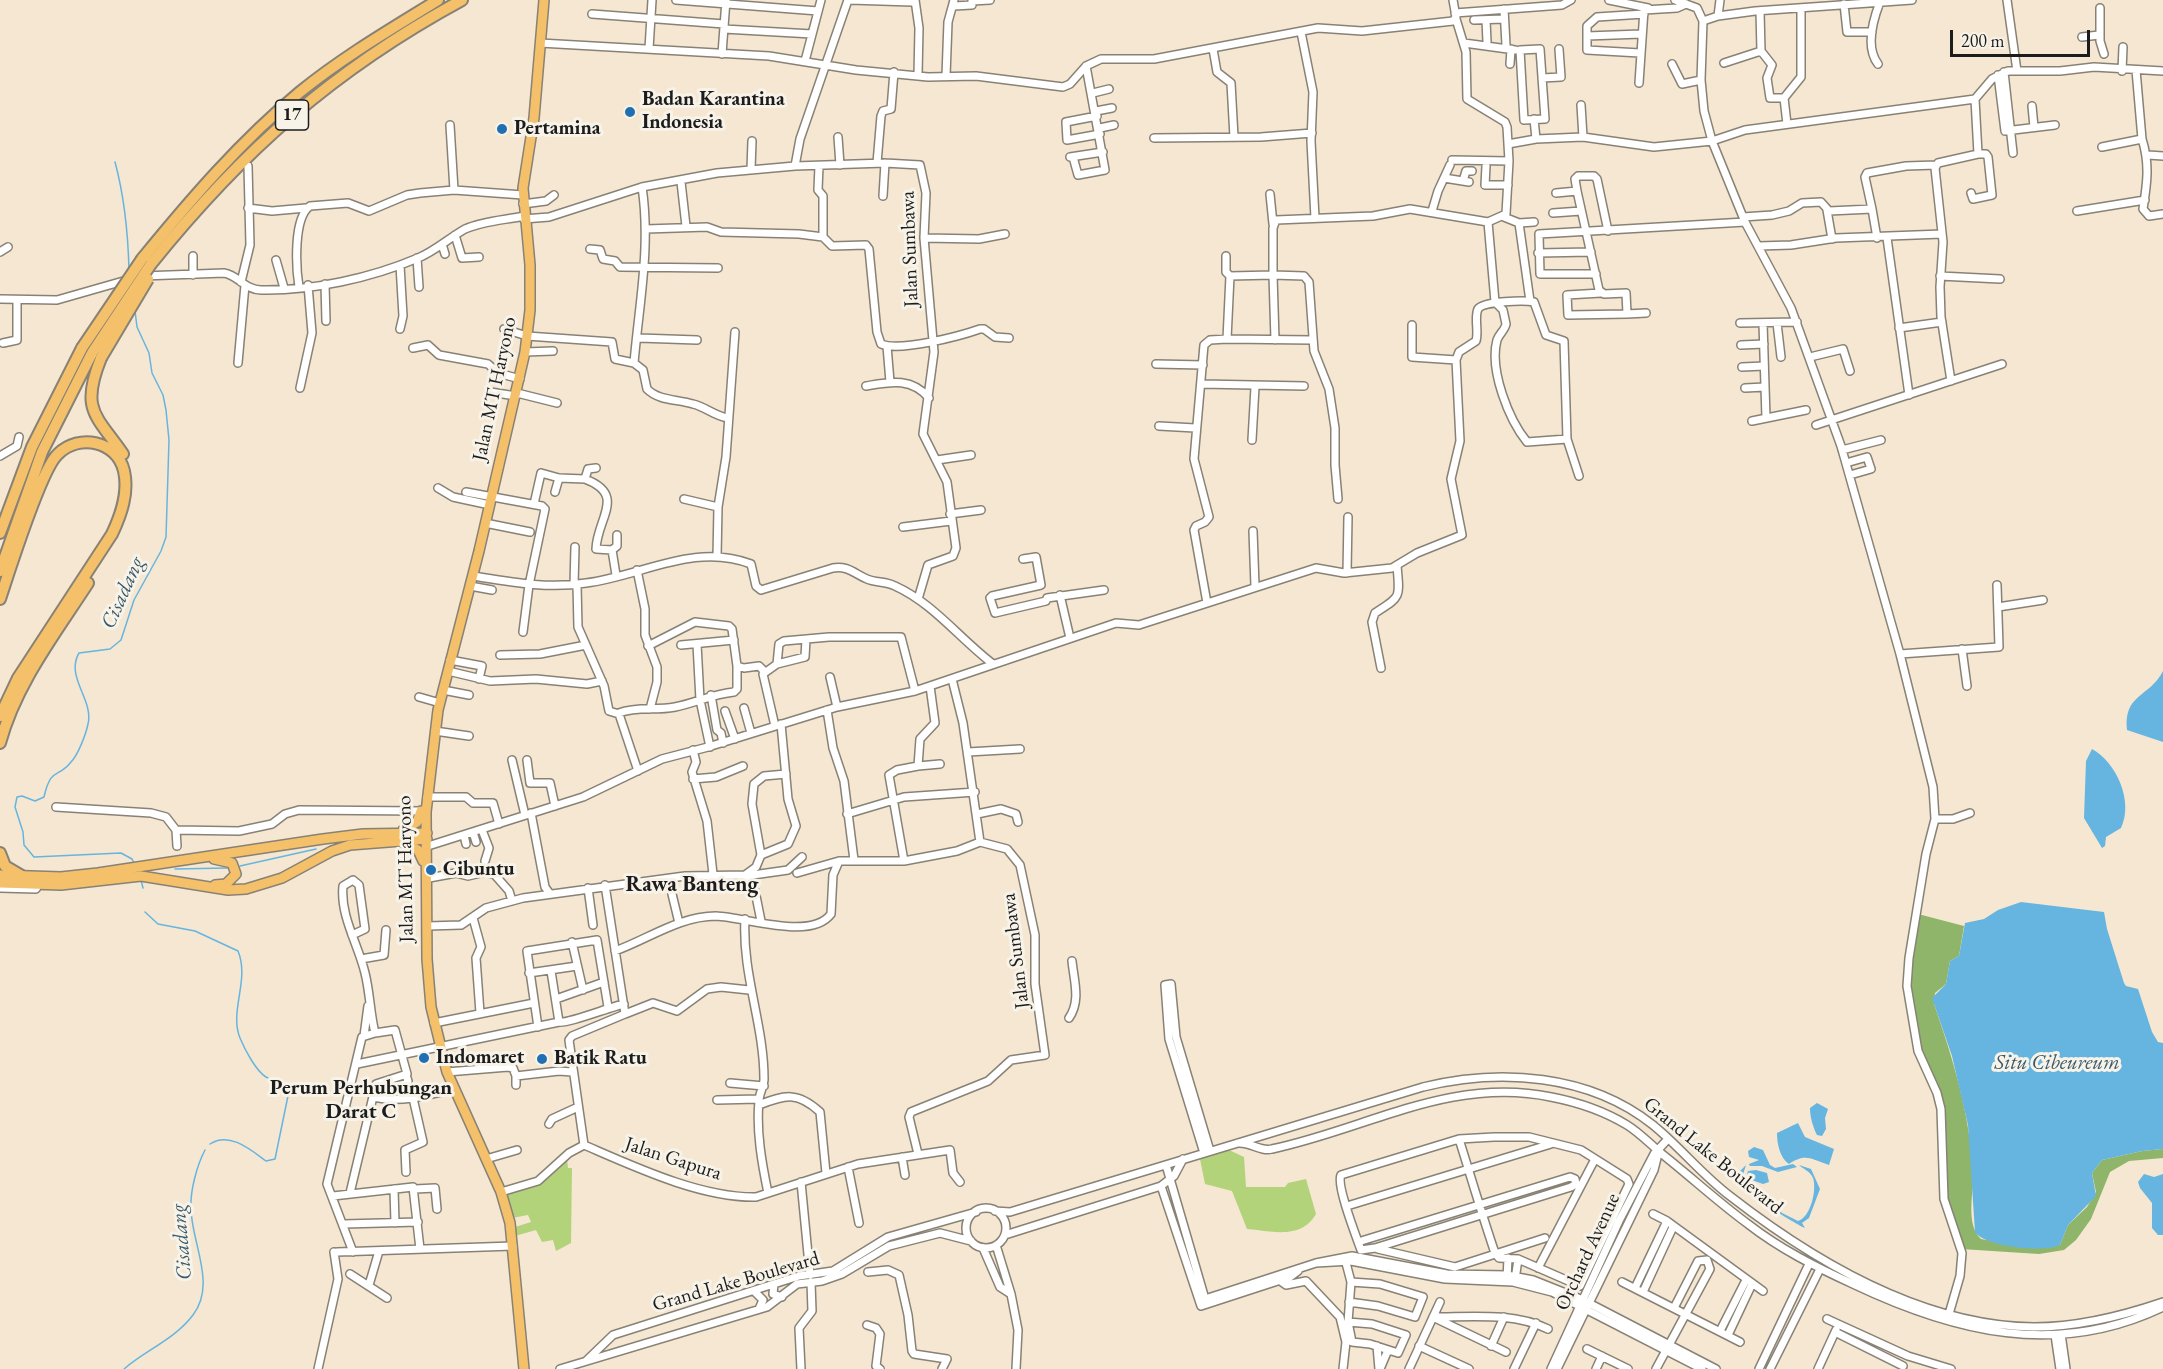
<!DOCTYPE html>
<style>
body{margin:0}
#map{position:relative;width:2163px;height:1369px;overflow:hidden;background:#f5e7d1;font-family:"EB Garamond",serif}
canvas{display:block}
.scale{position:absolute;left:1950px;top:30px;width:140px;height:27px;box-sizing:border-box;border:3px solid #1c1c1c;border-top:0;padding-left:8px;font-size:18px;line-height:21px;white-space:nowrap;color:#1c1c1c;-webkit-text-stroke:4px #f7f3e8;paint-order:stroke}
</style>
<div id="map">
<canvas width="2163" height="1369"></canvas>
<div class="scale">200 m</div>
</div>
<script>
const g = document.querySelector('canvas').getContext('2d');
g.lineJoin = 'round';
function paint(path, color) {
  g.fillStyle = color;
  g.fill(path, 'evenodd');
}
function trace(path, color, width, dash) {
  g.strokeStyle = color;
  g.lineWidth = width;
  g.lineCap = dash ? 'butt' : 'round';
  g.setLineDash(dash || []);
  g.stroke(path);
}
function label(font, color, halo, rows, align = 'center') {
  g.font = font + ' "EB Garamond",serif';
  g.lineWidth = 6;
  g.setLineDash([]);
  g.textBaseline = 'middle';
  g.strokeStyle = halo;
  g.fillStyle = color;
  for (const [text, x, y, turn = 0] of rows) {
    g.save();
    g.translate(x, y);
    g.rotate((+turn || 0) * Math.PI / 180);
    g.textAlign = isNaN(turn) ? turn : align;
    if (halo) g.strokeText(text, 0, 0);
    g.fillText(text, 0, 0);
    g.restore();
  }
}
paint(new Path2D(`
 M1229 1150 1244 1157 1246 1187H1285L1288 1183 1306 1179 1316 1214C1301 1240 1272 1231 1247 1229L1232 1191 1205 1184 1200 1159Z
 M567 1158 568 1168H572L571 1243 556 1251 553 1240 542 1242 536 1230 515 1236V1227L531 1222 528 1215 512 1218 505 1194C534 1186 545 1179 567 1158Z`), '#b3d37a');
paint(new Path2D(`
 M1918 914 1964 926 1959 956 1950 961 1946 984 1935 993 1934 1004C1953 1059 1970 1114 1973 1173 1974 1193 1965 1224 1981 1239L2032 1248 2060 1245 2068 1225 2087 1207 2096 1192 2092 1173 2102 1160 2142 1151 2163 1149V1158L2129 1161 2110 1172 2091 1219 2076 1240 2064 1250 2039 1254 1961 1249 1944 1198 1941 1109 1918 1051 1907 986Z`), '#8eb56a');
paint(new Path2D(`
 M2163 671V742L2127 730C2123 694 2150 697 2163 671Z
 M2092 749C2116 762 2134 801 2121 828L2106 837 2105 846 2102 848 2084 818 2086 761Z
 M2021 902 2104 912 2107 929 2124 983 2126 986 2138 989 2152 1032 2158 1042 2163 1043V1149L2142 1151 2102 1160 2092 1173 2096 1196 2068 1225 2060 1245C2044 1253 1985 1247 1975 1232L1968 1125 1952 1056 1932 998 1946 984 1950 961 1959 956 1965 923 1984 919 1998 910Z
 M1817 1103 1828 1109 1825 1118 1826 1129 1822 1136 1817 1135C1813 1127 1810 1117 1810 1108Z
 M1798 1123 1805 1137 1834 1149 1829 1165C1810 1159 1806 1153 1789 1164 1780 1158 1777 1144 1777 1133Z
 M1754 1147 1763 1150 1770 1165 1775 1168 1793 1164 1797 1167 1778 1172 1762 1166H1750L1749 1164 1759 1160 1749 1157 1748 1151Z
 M1746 1165 1741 1181 1747 1183 1755 1192H1761L1782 1213 1798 1221C1811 1217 1817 1189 1813 1178 1810 1171 1803 1169 1799 1165L1811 1169 1820 1189 1809 1218 1802 1223 1805 1228C1790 1221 1737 1188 1737 1174Z
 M1756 1170 1767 1173 1769 1182 1763 1184 1746 1178 1748 1171Z
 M2144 1174 2154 1177 2163 1174V1235H2158L2152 1228V1203L2140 1188 2138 1182Z`), '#66b5e0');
trace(new Path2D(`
 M115 162C125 199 128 232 129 270
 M135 311 137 327 149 353 152 373 163 395 166 410 169 440 166 537 161 551 134 600 121 640 110 649 79 653C65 677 94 700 88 724 86 734 78 755 71 762 58 779 51 766 44 797L35 801 22 796 17 797 15 807 23 832 24 845 34 857 121 853 132 859 135 865
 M240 866 316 849
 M175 869 228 868
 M142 871 150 870
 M141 880 143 888
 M145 912 158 924 195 931 238 951C250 980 229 1011 240 1038 245 1050 256 1071 266 1077 275 1082 283 1082 289 1091L275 1159 266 1161C251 1150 229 1131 210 1144
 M124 1369C146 1350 175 1339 193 1315 217 1284 191 1242 191 1208 190 1191 197 1165 205 1150`), '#66b5e0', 1.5);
const minor = new Path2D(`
 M676 0 818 11
 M850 0 912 2
 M915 0 919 28 918 75
 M1609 0 1648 8
 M1675 0 1697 8 1703 21 1701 80 1704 111 1712 141 1745 222 1791 308 1841 446 1900 654 1933 787 1935 819 1926 854 1909 958 1907 986 1918 1051 1937 1093 1941 1109 1944 1199 1962 1253 1960 1276 1949 1314
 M2007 0 2017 71
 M972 1 990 0
 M1844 4 1847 32H1872
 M954 6 972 5V0
 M2100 8V41L2104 54
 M1504 9 1506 45
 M1455 13 1562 5 1571 0
 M592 14 724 24
 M1718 16 1720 0
 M1456 19 1466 52 1467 99 1505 122 1507 127 1509 161 1506 214 1488 222
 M1474 20 1504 19
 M1486 20 1487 42
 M1703 21 1718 16 1755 11 1912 0
 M724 29 812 34
 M1301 32 1313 92 1311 141 1315 218
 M1587 36V26L1597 17 1644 14
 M2082 37 2099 35
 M540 43 769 56 856 70 928 77 976 76 1063 87 1070 84 1086 66 1101 59H1154L1318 28 1362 31 1453 21 1456 17 1453 0
 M1464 43 1515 50
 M649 49 652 0
 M1213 49 1217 72 1231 83 1234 137
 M1540 49 1545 119 1524 120 1520 50Z
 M1761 51 1772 65 1767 78 1770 98H1784
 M1640 53 1587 50V36L1641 34
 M722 54 726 0
 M805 61 821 0
 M1724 63 1761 51 1760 11
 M1510 64 1511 49
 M1672 64 1682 84 1701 80
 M1878 64C1865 47 1873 20 1880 2
 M2122 71 2123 47
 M2004 72 2013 153
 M1998 75 2005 131 2055 125
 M946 76 948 22 954 0
 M1542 78 1561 77 1559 49
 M1639 83 1644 10 1677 8 1686 4
 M1093 93 1109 89
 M1581 105 1583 137
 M2032 106 2034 127
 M1096 111 1112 108
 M1097 116 1066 122 1067 140 1100 134
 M1534 119 1536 139
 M1787 124 1784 98 1801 77V9
 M450 125 454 190
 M1100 128 1114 125
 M838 137 840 165
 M1154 138 1261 137 1312 133
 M2142 139C2150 164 2147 184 2143 209L2149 216 2163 214
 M1508 144 1536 139 1583 137 1654 147 1712 141 1745 130 1975 99 1992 79 2008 71H2060L2094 67 2163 71
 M2102 147 2142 139 2136 70
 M2148 155 2163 156
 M1070 157 1103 152
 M1073 157 1078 175 1105 170 1086 66
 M1452 160 1509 161
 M877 163 881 116 883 111 891 109 894 72
 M795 166 800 139 848 0
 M819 166 818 190 823 196V237
 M1486 166 1485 185H1508
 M751 169 752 141
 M1444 178 1469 182
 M1463 181 1466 171H1472
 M681 182 686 226
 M642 187C651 247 639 304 634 363L643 370 647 389C659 401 677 399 693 404 706 407 714 416 728 418
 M1556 193 1577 191
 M1971 193 1973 199 1992 195 1988 157 1986 154H1978
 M1270 194 1273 224
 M883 196 885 163
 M523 204 546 201 554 195
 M248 208 272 211 306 208
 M1872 209 1865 177 1867 173 1906 166 1936 165
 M1827 210 1832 239
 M1432 211 1438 191 1450 165
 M2077 211 2145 200
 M1553 213 1581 211
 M1504 217 1519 223 1534 222
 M1743 217 1772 215 1789 211 1802 203 1821 202 1829 211 1872 209 1877 238
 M524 219 549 217 642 187 717 173 795 166 885 163 920 165 926 193 924 238 934 352 923 434 947 482 956 548 953 556 928 565 918 599
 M1519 223 1530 301
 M646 229 707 227 721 232 799 234 823 237 832 246 866 245 869 249 877 332 881 344C900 352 960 336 980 329H984L995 337 1009 338
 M1608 231 1597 179 1594 176H1578L1575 179 1577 191 1599 290 1604 294 1626 293 1627 314 1646 313
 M455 235 462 258 479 257
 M924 238 979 239 1005 234
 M1887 238 1909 395
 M442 244 445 254
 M1759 246 1791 245 1836 238 1942 234
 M590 249 600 250 603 259 615 261 620 267 718 268
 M0 252 8 247
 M1538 253 1591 252
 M1226 256V272L1230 276
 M417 258 419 287
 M276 260 284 288
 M1596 274H1540L1539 234 1745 222
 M193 275V256
 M143 276 224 273C238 275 245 290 261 290 312 291 371 278 418 258 435 251 449 238 465 229 483 221 505 220 524 216
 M1940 276 2000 279
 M241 282 250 245 248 166
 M325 284 326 321
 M299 287C296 268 293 218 310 206L348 203 369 211 407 195 420 193 454 190 523 195
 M1601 293 1567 295 1568 315 1627 314
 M0 299 57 300 127 280
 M1740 323 1797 322
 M1763 323 1766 418
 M1777 323 1781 357
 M1412 325V357L1456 360
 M1899 328 1942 322
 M400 329 403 316 400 265
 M504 329 527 336 612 342 615 359 634 363
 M639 338 697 340
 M1227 339 1312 340
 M1275 340 1273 275 1304 276 1309 282 1314 351 1329 389 1335 428V465L1338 499
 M3 343 17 340V300
 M1741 345 1764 344
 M887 346 890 382
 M413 348 428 345 439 355 488 364 498 373 520 379
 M525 352 553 351
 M1810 357 1843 349 1850 371
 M238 363 245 285
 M1156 364 1203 365
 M1742 367 1764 366
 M1951 381 1941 317 1940 287 1943 242 1935 168 1938 163 1978 154 1975 99
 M1202 384 1304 386
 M866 386C890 382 911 377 929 398
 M300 388 312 333 308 285
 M1745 388 1765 387
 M490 392 516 396
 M517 393 557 403
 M1752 421 1806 410
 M1816 425 2002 364
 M1159 426 1195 428
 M1252 440 1255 387
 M1842 450 1881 440
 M0 456 17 446 19 437
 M937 460 971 455
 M1846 463 1867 457 1871 469 1850 475
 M596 468 588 469 585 479C627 495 597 518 596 549L612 550
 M438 488 453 497 490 505
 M466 492 542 506 545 509 529 585 523 632
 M555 492 559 478
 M684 499 718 507
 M534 504 541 473 559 478 585 479
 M950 514 981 510
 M485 523 530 532
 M903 527 951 521
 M1253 531 1255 586
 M717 557 718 507 726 457 735 332
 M1023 559 1036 557 1041 585 992 596 990 598 995 613 1046 601 1047 598 1104 590
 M637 570 645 609V635L657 667V682L650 709
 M1347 573 1348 517
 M616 575 612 550 617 546V535
 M473 576C511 582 548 589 586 583 642 576 694 542 751 564L756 586 761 590 833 568C847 565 855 574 867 579 876 583 886 581 895 586 933 603 960 639 993 664
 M574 585 575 547
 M577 585 578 627 604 686 609 711 619 714 638 771
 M470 586 492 590
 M1060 595 1070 638
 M1207 603 1194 530 1196 526 1205 522 1209 517 1194 459 1204 345 1210 340 1227 339 1230 276 1273 275V228L1276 220 1373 216 1410 209 1488 222 1495 302 1503 310 1506 324C1505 330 1499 334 1497 340 1489 370 1509 420 1527 442L1567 439 1579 476
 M1998 607 2043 600
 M697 644 700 700 710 747
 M681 645 734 640
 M648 646 695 622 729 626 732 629 737 666 744 668 759 666 764 671
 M1962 649 1967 686
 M1900 654 1999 647 1997 585
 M500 655 540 654 586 645
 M450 660 482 666 479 679
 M777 664 805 657 806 639
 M1381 668 1372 622 1375 613C1401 596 1400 599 1397 566
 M448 671 490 681 536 679 587 684 602 681
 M830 677 837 707
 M952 679 963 723 980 842
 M443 690 469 695
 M711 695 717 730 721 733 723 743
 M419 697 440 703
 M744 708 751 733
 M827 710 833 748 844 781 854 860
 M725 711 735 739
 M619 713C638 706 655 711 675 707 695 703 713 694 734 692L737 689V666
 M775 726 763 674 777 664 779 644 784 641 829 637H901L915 691
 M435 731 469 736
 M693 750 696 762 692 772 707 821 713 874
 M968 752 1020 749
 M512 760 525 815
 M527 760 530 783H550L555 806
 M918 766 940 764
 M693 779 716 777 743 766
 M427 797H466L473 803H493L499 824
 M56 807 151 813 166 817 176 830 239 831 272 824 285 814 299 810 421 811
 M531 813 545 887 550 894
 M847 814 904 797 975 792
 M977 814 1001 809 1016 814 1018 822
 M1935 819H1953L1970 813
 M176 830 177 846
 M482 830 489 848 485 861
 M473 832 476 842
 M464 835 466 844
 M428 846 583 797 662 759 708 747 837 707 915 691 1116 623 1139 625 1316 568 1344 573 1392 568 1417 553 1462 535 1451 479 1460 441 1456 360 1459 352 1476 341C1479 332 1474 317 1478 309 1483 301 1525 300 1534 302L1546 335 1564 341 1567 439
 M761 855 752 804 754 784 764 776 786 774
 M904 861 889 775 897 770 918 766 920 739 935 723 930 686
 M753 870V875L788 870 802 857
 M797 873 839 861
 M429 878 456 873 468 876 485 872 494 874 509 891 512 901
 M0 888 36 889 39 884
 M588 888 593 925
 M672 894 679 923
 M473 918 481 947 476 958 480 1013
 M745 919C742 975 764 1024 764 1079 764 1087 759 1093 759 1101 756 1131 762 1164 768 1193
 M761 921 755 891 745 875 756 867 761 855 788 844 796 826 788 799 781 724
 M428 926 461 925 486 908 523 898 685 876 745 875
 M352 935 365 929 359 885 353 880 343 886C340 916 358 944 365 973 370 993 370 1013 375 1033L362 1037 327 1184 353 1252
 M572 942 583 990
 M615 951C648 939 680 916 716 916 746 917 811 941 831 914L833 875 839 861H904L957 851 980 842
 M361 959 384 955 386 930
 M551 971 559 1022
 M529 973 577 966
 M556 999 604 982
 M625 1014 653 1003 677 1011 707 989 721 987 749 990
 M1069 1018C1081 1001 1074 981 1072 961
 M434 1023 534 1003
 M538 1027 527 951 597 940 608 1007
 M364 1036 368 1006
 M357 1064 559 1022C567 1024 610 1007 624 1004
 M447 1072 508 1067 513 1068 516 1076 559 1071 572 1072
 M516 1076V1085
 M730 1083 764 1086
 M375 1090 406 1084 408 1081 406 1075
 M373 1097C400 1103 426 1096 453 1089
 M717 1100 758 1099
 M759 1105C785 1095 797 1091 820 1112L826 1173
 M549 1124 552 1119 578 1107
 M1238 1143C1251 1142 1260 1152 1272 1149 1367 1129 1451 1076 1551 1097 1577 1102 1604 1111 1627 1125 1640 1133 1650 1144 1662 1154 1691 1177 1718 1202 1748 1224 1780 1249 1816 1267 1853 1284 1954 1332 2057 1358 2163 1307
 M584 1145 569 1040 572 1036 625 1014 605 885
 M1204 1153 1169 1039 1165 985 1171 984 1176 1037 1210 1151
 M918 1154 909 1117 911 1112 988 1081 1011 1060 1045 1055 1035 984V935L1020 865 1007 849 980 842
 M902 1157 905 1175
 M486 1159 517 1150
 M1166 1165 1205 1299 1316 1263
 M848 1167 859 1223
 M406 1172 405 1150 423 1142 413 1098
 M801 1182 810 1275
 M1161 1186 1201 1306 1290 1277 1298 1271
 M394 1189 395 1223
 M415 1189 435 1188 437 1209
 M501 1192 538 1181 569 1153 584 1145C635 1167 701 1198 756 1197L858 1164 950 1150 953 1173 960 1182
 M350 1193 376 1084 407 1074 395 1030 375 1033
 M333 1196 413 1187 420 1249
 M1347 1206 1551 1144
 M966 1228a20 20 0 1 1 40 0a20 20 0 1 1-40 0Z
 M995 1211 1010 1212 1423 1087C1500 1068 1589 1074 1653 1125 1680 1147 1702 1175 1730 1196 1815 1262 1923 1326 2034 1327 2078 1327 2122 1316 2163 1302
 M1653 1214 1667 1221 1763 1291
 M344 1224 418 1222
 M1005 1235 1161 1186 1174 1176 1183 1159
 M1358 1242 1570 1177 1575 1179 1576 1184 1571 1187 1375 1248 1361 1250C1356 1236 1336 1185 1341 1175L1459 1139 1494 1137H1529L1581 1150 1627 1179 1629 1184 1580 1286 1518 1259 1499 1258 1495 1253C1482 1215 1471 1177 1459 1139
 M983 1248 1000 1287 1011 1294 996 1245
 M1378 1249 1455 1267 1545 1238
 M337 1252 513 1246
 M1345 1259 1351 1282 1348 1322 1352 1342 1370 1344 1398 1353 1406 1335 1372 1324 1348 1322
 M1538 1268 1595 1159
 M868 1272 888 1270 899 1275 908 1315 912 1351 914 1354 947 1359 942 1369
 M350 1274 387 1298
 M1507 1279 1508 1258
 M1279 1280 1286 1285 1306 1281 1340 1317 1346 1342 1343 1369
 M1515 1280 1518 1259
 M1622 1282 1740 1342
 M774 1284 773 1294 782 1297
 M369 1285 379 1251
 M1635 1288 1667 1221
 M754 1291 763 1300 759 1309
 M1643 1292 1673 1227
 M1011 1294 1018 1330 1016 1369
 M1349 1302 1378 1306 1415 1317 1423 1297 1380 1284 1351 1282
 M1433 1317C1471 1317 1513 1312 1548 1329
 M1435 1318 1506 1352
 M1827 1319 1908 1356 1951 1369
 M867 1325 876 1328 880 1334 876 1366 880 1369
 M1720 1331 1746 1280
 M1835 1332 1903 1366
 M2061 1334 2066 1369
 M1728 1335 1752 1284
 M2055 1335 2060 1369
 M1377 1346 1379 1369
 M1419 1346 1469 1369
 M1491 1346 1504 1317
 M1587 1349 1628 1369
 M586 1361 613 1335 799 1276 833 1271 888 1237 976 1212
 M318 1369 338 1279 334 1252
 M560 1369 767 1307 797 1284 822 1281 842 1274 889 1246 940 1233 971 1241
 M801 1369 799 1328 812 1311 811 1282
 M1380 1369 1388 1350
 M1409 1369 1440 1302
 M1514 1369 1536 1323
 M1551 1369 1619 1221 1654 1154 1668 1139
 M1557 1369 1654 1170 1658 1154
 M1596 1369 1602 1356
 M1656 1369 1710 1269 1707 1260 1698 1261 1674 1308
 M1702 1369 1552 1292 1513 1282 1445 1279 1351 1261 1316 1263 1352 1256 1447 1274 1507 1275 1533 1280 1583 1300 1716 1369
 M1759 1369 1809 1264
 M1770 1369 1820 1269
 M1818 1369 1836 1330`);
const major = new Path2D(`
 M403 830 417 822 421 811
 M401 842 418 850 423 861
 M214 859 232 863 236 874 226 884 215 885
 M0 875 61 877 98 873 323 839 363 834 427 833
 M0 883 61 885 141 876 228 890 246 889 282 878 332 851 350 845 427 839
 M524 1369 510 1223 501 1192 447 1072 431 1007 427 959 426 812 438 710 479 551 525 352 530 310V265L523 188 534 118 544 0`);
const highway = new Path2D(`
 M142 259C191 199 241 141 300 92 343 57 391 29 438 0
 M151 264C242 151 333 70 462 0
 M101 358C80 410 96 415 123 454
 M0 533 32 447 82 348
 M0 571 42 452 92 353
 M0 599C9 572 41 469 58 454 79 433 117 441 124 471 129 493 121 515 112 534L18 678 0 716
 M0 743C16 684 55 634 88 583
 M0 853 5 866 22 876`);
trace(minor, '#888276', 10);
trace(major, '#888276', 12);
trace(highway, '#888276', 14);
trace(minor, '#fff', 7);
trace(major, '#f4c16a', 9);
trace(highway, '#f4c16a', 10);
const highwayBridge = new Path2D(`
 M82 348 142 259
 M92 353 151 264
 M101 358 148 279`);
trace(highwayBridge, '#888276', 14, []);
trace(highwayBridge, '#f4c16a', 10);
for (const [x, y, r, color] of [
 [630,112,6,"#1f6fb2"],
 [502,129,6,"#1f6fb2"],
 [431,870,6,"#1f6fb2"],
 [424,1058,6,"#1f6fb2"],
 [542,1059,6,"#1f6fb2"]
]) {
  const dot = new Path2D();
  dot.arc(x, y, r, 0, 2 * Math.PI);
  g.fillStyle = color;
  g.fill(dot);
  trace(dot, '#f7f3e8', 2);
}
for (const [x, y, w] of [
 [292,115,33]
]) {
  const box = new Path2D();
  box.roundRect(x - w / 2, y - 15, w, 30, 4.5);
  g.fillStyle = '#f7f3e8';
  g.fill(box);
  trace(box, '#1c1c1c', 1.5);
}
label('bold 18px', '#1c1c1c', null, [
 ["17",292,115]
]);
label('bold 20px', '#1c1c1c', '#f7f3e8', [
 ["Badan Karantina",642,100],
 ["Indonesia",642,123],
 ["Pertamina",514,129],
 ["Cibuntu",443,870],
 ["Indomaret",436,1058],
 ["Batik Ratu",554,1059]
], 'left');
label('20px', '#1c1c1c', '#f7f3e8', [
 ["Jalan Sumbawa",910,249,-92],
 ["Jalan MT Haryono",495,389,-78],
 ["Jalan MT Haryono",406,869,-91],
 ["Jalan Sumbawa",1016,951,-97],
 ["Grand Lake Boulevard",1713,1156,39],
 ["Jalan Gapura",673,1159,18],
 ["Orchard Avenue",1588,1252,-65],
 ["Grand Lake Boulevard",736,1282,-16]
]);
label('italic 21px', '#3a596a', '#f7f3e8', [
 ["Cisadang",123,593,-66],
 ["Situ Cibeureum",2057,1063],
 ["Cisadang",182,1242,-95]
]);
label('bold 21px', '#1c1c1c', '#f7f3e8', [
 ["Perum Perhubungan",361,1088],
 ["Darat C",361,1112]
]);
label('bold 22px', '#1c1c1c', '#f7f3e8', [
 ["Rawa Banteng",692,885]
]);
</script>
